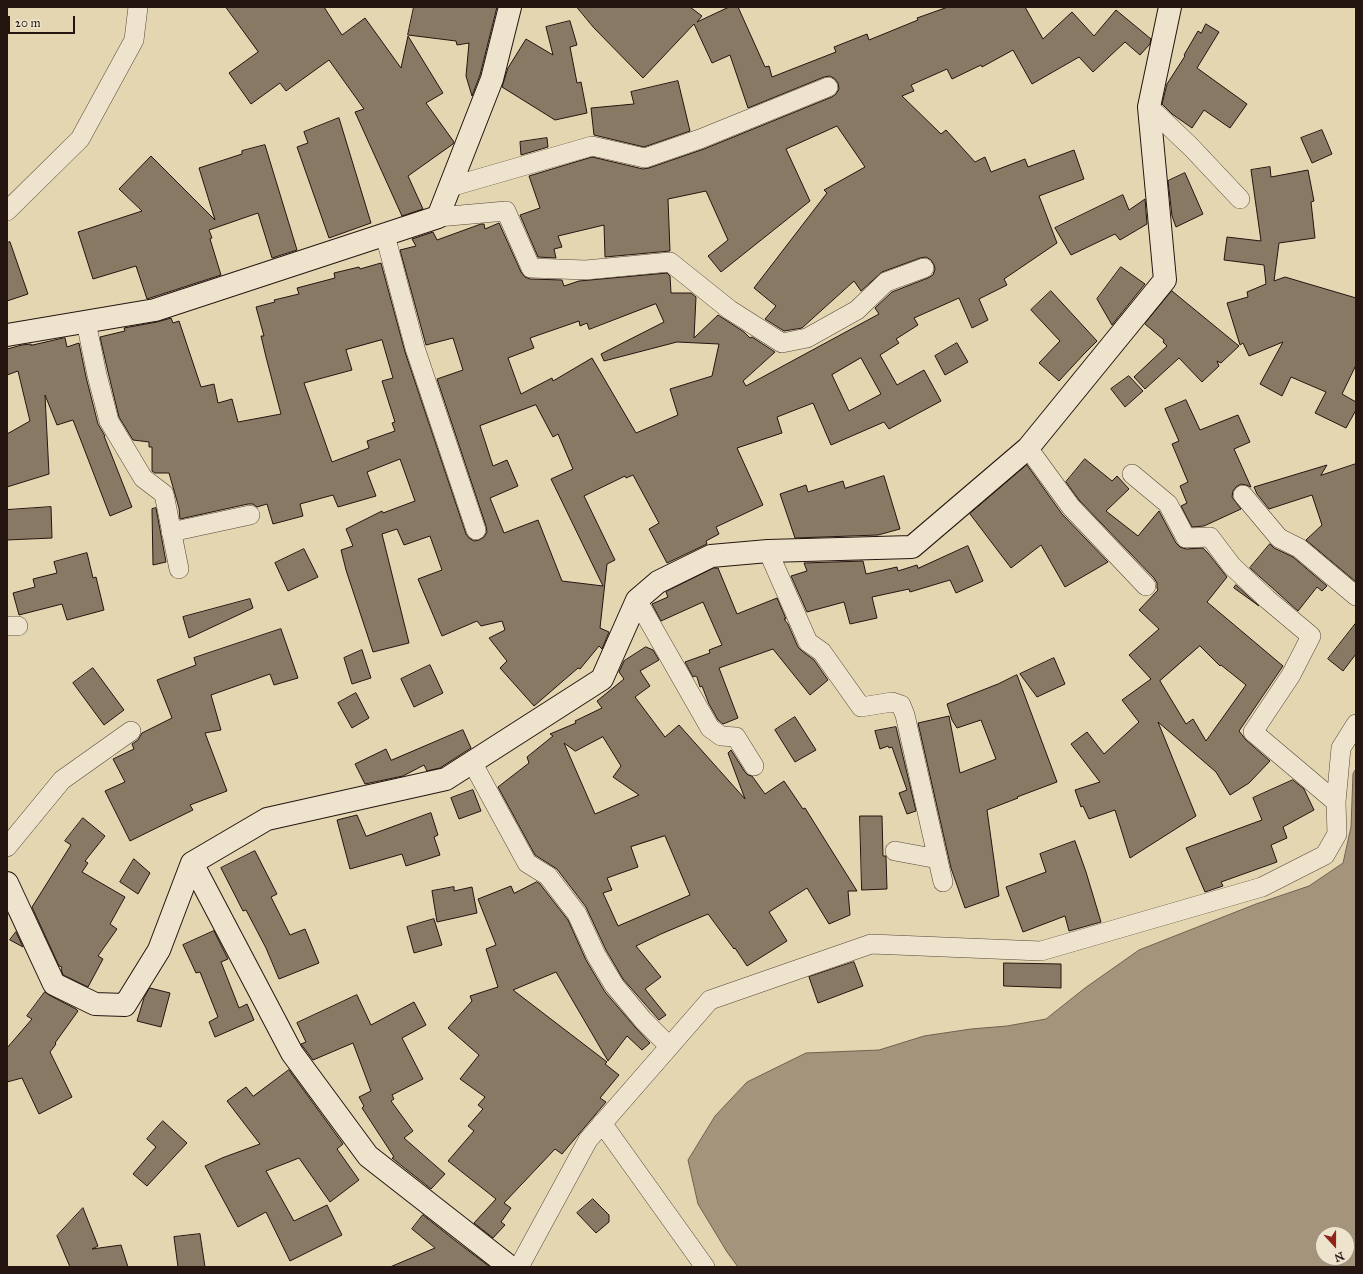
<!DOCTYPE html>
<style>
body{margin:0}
#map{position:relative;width:1363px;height:1274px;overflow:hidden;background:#e5d6b2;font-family:"IM FELL Great Primer",serif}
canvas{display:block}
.frame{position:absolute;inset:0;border:8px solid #241510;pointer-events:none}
.north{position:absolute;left:1315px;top:1226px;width:40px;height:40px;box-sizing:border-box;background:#eee4cd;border:1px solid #9d9181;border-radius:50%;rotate:159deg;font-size:11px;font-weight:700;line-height:16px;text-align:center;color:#241510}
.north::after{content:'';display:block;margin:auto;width:14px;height:18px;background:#8f2418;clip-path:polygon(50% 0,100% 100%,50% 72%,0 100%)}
.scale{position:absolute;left:8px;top:16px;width:67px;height:18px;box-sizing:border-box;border:2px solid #241510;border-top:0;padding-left:5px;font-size:12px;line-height:14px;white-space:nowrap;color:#241510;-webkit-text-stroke:3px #eee4cd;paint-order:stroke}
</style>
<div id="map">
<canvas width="1363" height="1274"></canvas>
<div class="frame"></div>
<div class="north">N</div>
<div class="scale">20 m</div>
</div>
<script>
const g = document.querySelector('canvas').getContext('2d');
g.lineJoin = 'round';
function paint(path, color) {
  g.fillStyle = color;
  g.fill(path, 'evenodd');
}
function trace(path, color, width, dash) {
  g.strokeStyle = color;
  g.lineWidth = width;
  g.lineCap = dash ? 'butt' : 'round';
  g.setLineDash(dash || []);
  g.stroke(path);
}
const water = new Path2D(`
 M1356 769V1267H738L727 1252 698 1204 688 1160 715 1116 747 1082 806 1053 879 1050 924 1036 971 1029 1007 1026 1046 1019 1085 988 1139 950 1256 904 1309 886 1343 863 1351 827 1353 774ZM1323 1234H1347V1258H1323Z`);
paint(water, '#a3947b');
trace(water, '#706150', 1);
const building = new Path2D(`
 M226 7H324L342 35 365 18 401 68 408 36 443 93 426 103 454 142 453 144 408 176 423 209 402 216 355 112 364 109 329 60 286 91 280 83 251 104 229 73 258 52Z
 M414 7H497L480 75 472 96 466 76 469 43 457 45 456 41 408 35Z
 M577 7H690L702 16 697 22 729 7H738L765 67 769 66 772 77 836 52 834 47 867 34 869 40 918 20 917 18 948 7H1025L1043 39 1072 12 1094 36 1116 10 1151 39 1150 44 1140 55 1125 42 1093 72 1079 57 1032 84 1013 50 982 67 981 65 952 79 947 69 911 85 914 91 902 96 941 134 946 130 975 162 985 157 991 172 1025 159 1028 167 1074 150 1084 179 1039 196 1057 243 1004 279 1007 285 979 299 988 320 972 328 959 298 914 318 918 325 896 339 899 343 880 355 897 385 924 370 941 401 889 429 884 422 831 445 813 403 777 417 782 433 737 448 763 505 716 527 719 534 706 541 707 544 667 563 649 529 659 523 633 475 626 478 625 476 584 496 615 560 607 564 600 628 609 632 602 649 599 646 580 669 578 668 534 706 500 668 507 661 489 638 505 630 502 621 481 626 477 621 442 636 418 579 442 570 430 536 404 545 397 529 382 534 409 643 373 652 346 570 341 550 353 546 346 529 382 511 383 513 415 501 400 459 367 472 376 496 338 507 333 495 300 504 303 516 273 524 267 504 257 507 253 504H248L180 519 179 508 169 473H155L152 471V447H149V442L133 440 119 417 108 372 100 337 125 331 124 328 157 322 171 318 173 323 179 321 201 387 214 384 218 403 232 399 238 422 281 414 266 357 261 336H264L256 307 275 302 274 300 299 294 297 288 335 278 334 273 359 267 360 269 381 263 405 352 466 534 469 538 474 541 479 540 484 537 487 532 486 526 437 379 463 370 453 338 426 345 400 250 416 246 412 239 433 232 437 240 481 224H484L485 229 499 223 521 272 525 277 530 279 562 280 564 286 579 281 667 273 670 276 671 293H691L696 297 694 338 718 315 744 332 750 338 752 337 775 352 743 381 746 386 879 314 875 308 892 292 928 278 933 275 935 269 934 265 931 260 926 257 920 258 882 272 861 291 854 281 802 328 784 331 765 319 776 306 754 288 827 193 824 190 865 167 837 126 786 149 810 201 721 272 708 256 728 240 706 191 668 199 670 251 605 257 604 225 558 236 562 247 554 249 556 258 538 257 520 215 540 208 529 176 592 157 643 169 649 168 704 149 832 97 836 94 839 89 838 83 835 79 830 76 824 77 748 108 730 55 712 63 694 24 643 78 594 28ZM656 304 664 322 601 354 604 361 677 342 719 344 712 376 670 389 678 415 636 433 592 358 553 381 552 378 521 394 508 358 534 348 530 338 579 321 580 326 587 323 589 329ZM382 340 393 378 382 381 395 422 392 423 395 431 367 441 369 448 332 462 304 383 352 370 346 350ZM861 358 881 394 849 411 832 375ZM536 405 553 437 558 434 573 469 551 479 603 586 562 581 538 520 504 533 490 498 518 486 507 460 493 466 480 426Z
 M570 21 577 45 570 47 577 83 581 82 587 113 555 120 502 87 508 68 526 39 553 55 546 27Z
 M1206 24 1219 32 1197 68 1247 104 1230 128 1204 110 1192 128 1172 114 1162 104 1167 84 1185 56 1184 55 1198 31 1201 33Z
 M678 81 690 131 644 147 594 135 591 108 634 104 631 92Z
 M339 118 371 223 329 238 297 147 308 143 304 132Z
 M1322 130 1332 154 1312 163 1301 138Z
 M547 138 548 147 521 155 520 142Z
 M265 145 297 250 272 258 258 213 209 230 212 238 210 239 221 275 147 299 136 266 93 279 78 232 142 211 119 189 151 156 215 220 199 168 242 154V151Z
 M1270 167 1271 177 1308 170 1314 201 1311 202 1315 238 1279 243 1274 281 1285 277 1356 298V365L1342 394 1356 402V410L1346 428 1315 413 1326 392 1291 377 1282 396 1260 384 1283 342 1249 356 1243 343 1240 345 1227 303 1248 297 1247 292 1266 284 1264 265 1224 260 1227 237 1261 241 1251 170Z
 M1185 173 1203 214 1176 227 1172 216 1168 181Z
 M1123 195 1129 210 1145 199 1147 224 1120 240 1115 234 1071 255 1055 228Z
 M10 242 28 294 7 301V243Z
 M1121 267 1145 284 1112 325 1097 299Z
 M1051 291 1097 341 1084 354 1059 381 1039 363 1060 341 1031 310Z
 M1172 291 1239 346 1221 363 1217 361 1219 366 1202 382 1179 358 1145 389 1134 377 1167 346 1163 342 1164 340 1145 324Z
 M65 338 67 347 79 343 86 377 98 424 105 436H104L132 507 110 516 73 420 57 425 45 395 49 474 7 487V434L30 421 18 371 7 375V349L22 345 31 344V345Z
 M957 343 968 362 945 375 935 356Z
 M1129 376 1143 391 1125 407 1111 389Z
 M1186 400 1200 430 1238 415 1250 442 1234 449 1251 487 1246 485 1241 484 1236 487 1233 491 1232 497 1241 509 1204 526 1192 527 1181 506 1187 503 1180 486 1188 482 1172 444 1179 441 1165 409Z
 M1085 459 1112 481 1117 476 1129 489 1106 511 1138 536 1159 511 1176 543 1180 547 1186 549 1203 548 1208 553 1227 577 1207 602 1283 666 1239 731 1246 740 1270 761 1249 783 1230 795 1216 772 1158 722 1196 816 1130 858 1115 810 1089 819 1083 806 1081 807 1075 790 1100 782 1071 744 1087 732 1104 754 1139 722 1122 700 1151 679 1129 655 1159 629 1139 610 1158 590 1157 588V583L1154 578 1079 500 1066 482ZM1200 646 1220 666 1221 665 1246 685 1206 741 1193 719 1186 724 1160 681Z
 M1356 464V582L1306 540 1322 525 1312 495 1269 509 1257 494 1254 487 1327 465 1321 475Z
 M1027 465 1062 514 1108 562 1065 587 1041 545 1011 568 970 514Z
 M884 476 900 529 878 535 795 538 780 494 806 485 808 492 843 481 845 488Z
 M51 507 52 538 7 540V510Z
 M156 508 166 562 153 565 152 509Z
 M1270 544 1274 548 1293 557 1327 586 1322 591 1317 587 1298 611 1250 568Z
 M968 546 983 581 956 593 950 580 910 592 909 589 872 597 877 618 850 624 844 602 807 612 791 576 807 571 804 563 863 561 866 574 897 567 898 571 917 565 918 568Z
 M304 549 318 577 288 591 275 563Z
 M87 553 93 578 96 577 104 610 67 620 62 604 19 615 13 593 35 587 33 579 57 573 54 562Z
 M714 568H718L737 614 777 598 786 619H784L788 624 798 647 802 651 814 660 828 680 810 695 773 649 719 668 738 718 723 724 718 720 709 704 702 686 700 687 697 677 695 676 693 677 685 662 710 653 709 650 722 645 703 602 661 621 652 604 668 597 666 592Z
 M1236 585 1259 606 1234 588Z
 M250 599 253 608 189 638 183 617Z
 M1356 623V654L1343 671 1328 659Z
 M281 629 298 678 274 685 270 674 211 695 221 730 205 733 227 791 190 805 193 810 130 841 105 791 125 782 113 759 134 749 132 744 138 740 142 733 172 718 157 680 196 665 194 658Z
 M646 647 653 650 659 660 640 671 650 686 635 697 665 737 679 725 745 799 728 753 731 750 745 772 748 775 752 776 765 794 784 781 803 809 805 808 857 891H848L850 915 829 924 807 888 769 912 787 941 747 966 735 948 734 949 708 914 661 934 636 946 661 977 645 989 666 1015 659 1020 623 979 606 950 586 907 557 869 535 855 498 787 529 763 527 757 553 736 550 734 576 723 575 721 602 708 597 701 624 679 619 672 624 661ZM603 737 621 766 613 777 639 795 595 814 564 743 575 751ZM665 836 690 895 618 926 603 893 612 890 607 878 638 867 631 847Z
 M362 650 371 678 352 684 344 658Z
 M1054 658 1065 684 1037 697 1020 674Z
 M430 665 443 693 414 707 401 679Z
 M93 668 124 710 104 725 73 683Z
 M1017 675 1057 782 1017 797 1018 798 987 810 999 896 965 908 951 868 918 723 949 716 960 773 996 759 981 720 957 728 952 720 947 704 998 684Z
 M356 693 369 718 352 728 338 703Z
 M795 717 816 750 795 762 775 730Z
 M896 727 916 811 907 814 899 793 907 790 892 747 889 748 888 746 880 749 875 731Z
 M463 730 471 748 440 768 427 771 424 765 403 776 365 784 355 764 386 749 391 760Z
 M1293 780 1304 789 1314 810 1283 827 1287 838 1271 845 1277 862 1221 882 1223 886 1205 892 1186 848 1262 820 1253 798Z
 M473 790 481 811 459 819 451 798Z
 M431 813 438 835 434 837 440 855 406 866 402 854 350 869 337 820 357 815 366 836Z
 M860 816H882L883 856H886L887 889 862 890Z
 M83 818 105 836 85 861 88 863 82 872 125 897 110 924 117 929 98 956 103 959 88 987 63 975 61 969 62 967 59 966 32 907 71 845 65 841Z
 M1075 841 1086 872 1101 922 1069 931 1065 916 1023 932 1006 887 1046 872 1040 854Z
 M255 851 277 894 271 897 290 935 305 929 319 963 279 979 266 948 246 910 243 911 221 868Z
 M134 859 150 873 138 894 120 882Z
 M537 882 540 884 568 920 586 960 605 992 635 1027 650 1043 642 1050 627 1036 608 1061 556 972 513 990 607 1062 605 1064 619 1075 600 1098 606 1102 562 1154 555 1149 504 1203 511 1208 501 1222 505 1225 493 1238 474 1223 496 1199 448 1161 474 1131 468 1126 483 1109 478 1105 485 1097 460 1079 479 1055 448 1028 472 1001 470 996 498 987 486 949 496 945 478 899 511 886 514 893Z
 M454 887V891L472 887 477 913 437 922 432 891Z
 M434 919 442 945 414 953 407 927Z
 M214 931 228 959 221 962 239 1008 247 1004 254 1020 215 1037 209 1022 218 1017 200 972 196 973 183 945Z
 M16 932 23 947 10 940Z
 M854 962 863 986 818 1003 809 977Z
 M1004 963 1061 964V988L1004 986Z
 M150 988 170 993 161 1027 137 1021 144 998Z
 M45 992 49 995 76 1009 78 1011 55 1043 56 1044 50 1052 72 1097 39 1114 22 1078 7 1082V1048L32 1019 27 1016Z
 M357 995 371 1025 414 1002 426 1025 402 1038 423 1079 392 1095 394 1099 391 1101 413 1131 404 1138 445 1174 431 1189 392 1158 394 1157 362 1108 364 1106 359 1097 371 1091 353 1043 313 1060 301 1044 306 1042 297 1023Z
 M289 1070 343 1144 337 1149 359 1180 330 1202 299 1158 266 1171 294 1221 327 1205 342 1235 290 1261 266 1212 238 1227 205 1166 222 1158 260 1144 227 1101 246 1087 253 1096Z
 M163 1121 187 1143 147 1186 133 1174 156 1147 147 1139Z
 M593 1199 609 1215V1222L596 1233 577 1213Z
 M83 1208 98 1246 92 1249 121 1245 128 1267H70L57 1236Z
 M423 1215 457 1242 490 1267H390L435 1248 412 1229Z
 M200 1234 205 1267H178L174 1237Z`);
paint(building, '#887964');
trace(building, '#241510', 1);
const street = new Path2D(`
 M1149 107 1191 147 1240 199
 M450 187 592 146 645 158 700 139 828 87
 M7 211 80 139 134 40 138 7
 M438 217 506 211 531 268 586 270 670 262 730 310 782 343 807 338 857 310 886 282 924 268
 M385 235 415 348 476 530
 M86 322 97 375 109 421 143 478 164 494 179 569
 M1028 448 1071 507 1146 586
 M1132 474 1168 504 1186 538 1210 537 1232 566 1267 599 1311 636 1291 675 1253 732 1336 802
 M1243 495 1279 538 1299 548 1356 596
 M171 532 250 515
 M768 551 808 642 822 652 861 707 892 702 901 705 905 715 943 882
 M637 600 710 728 721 736 736 737 754 766
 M7 626H18
 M472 762 527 863 548 876 577 914 596 955 614 985 643 1020 669 1046
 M7 847 62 780 131 731
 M895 851 938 859
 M602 1123 705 1267
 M519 1267 588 1140 710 1000 871 944 1041 951 1262 887 1325 855 1337 834 1336 802 1341 748 1356 724`);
const secondary = new Path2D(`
 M7 335 155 310 438 217 492 79 510 7
 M192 863 292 1053 368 1156 510 1267
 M7 883 54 984 95 1004 125 1005 159 950 192 863 267 819 446 779 602 679 637 600 658 582 711 556 768 551 912 547 1028 448 1165 280 1149 107 1170 7`);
trace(street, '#544538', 20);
trace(secondary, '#241510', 24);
trace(street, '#eee4cd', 19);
trace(secondary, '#eee4cd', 22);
</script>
